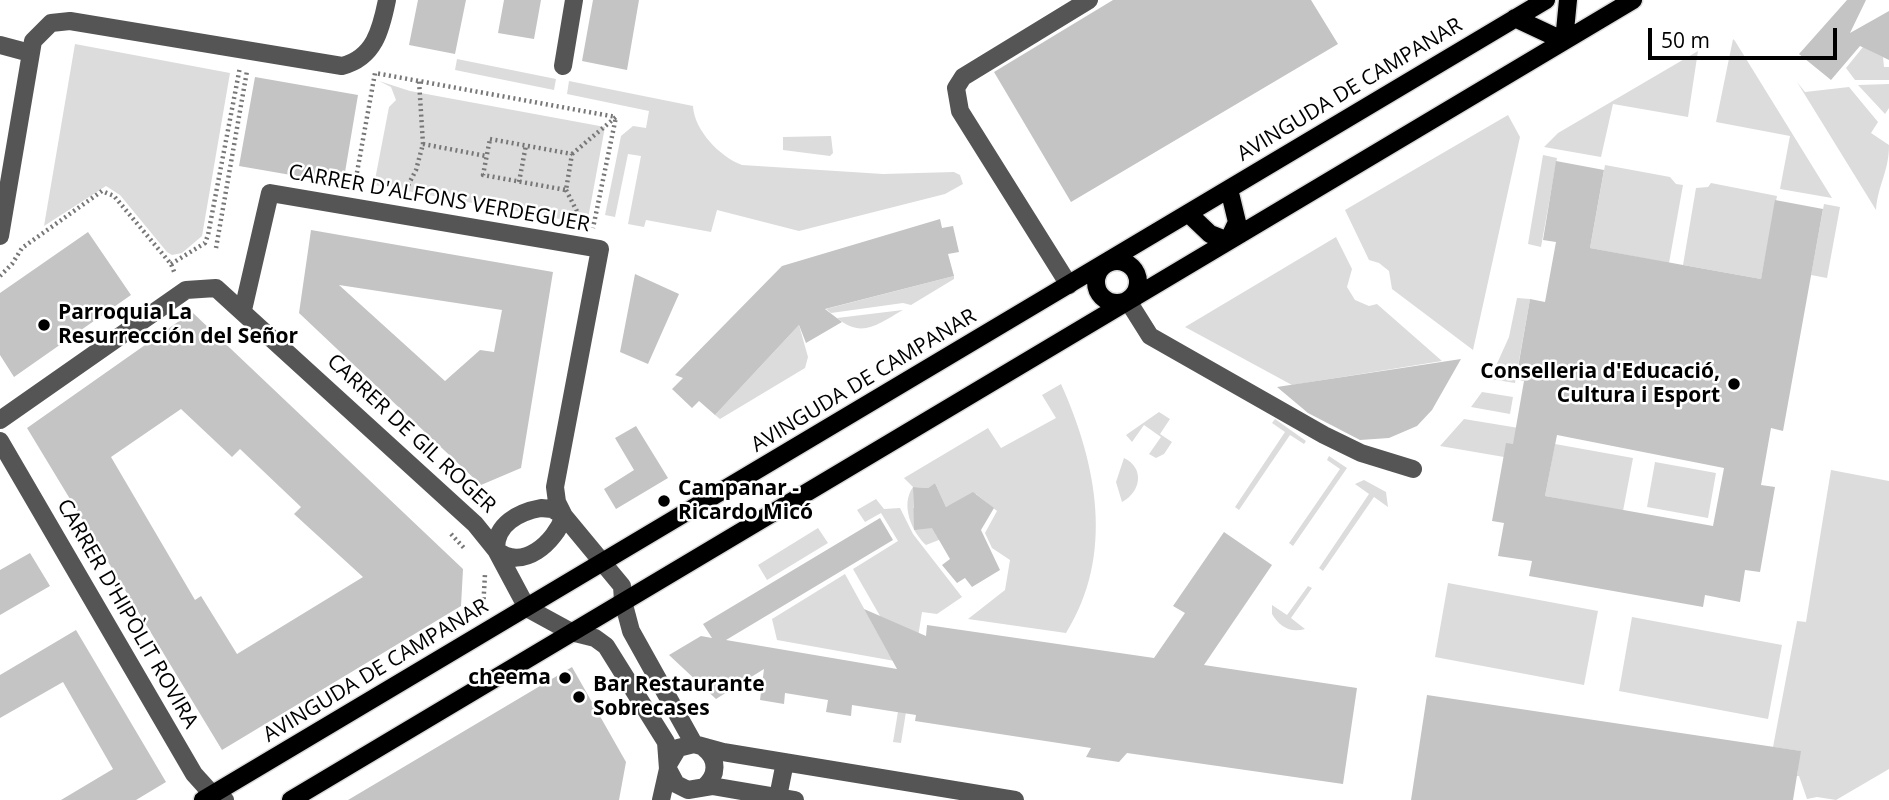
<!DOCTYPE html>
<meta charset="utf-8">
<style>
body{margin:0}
#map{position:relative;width:1889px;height:800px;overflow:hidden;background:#fff;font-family:"Open Sans",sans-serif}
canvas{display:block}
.scale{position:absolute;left:1648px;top:28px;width:189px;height:32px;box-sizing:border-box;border:4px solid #000;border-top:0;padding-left:9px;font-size:21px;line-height:24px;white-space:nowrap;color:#000;-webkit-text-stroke:5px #fff;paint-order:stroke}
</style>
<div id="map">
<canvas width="1889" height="800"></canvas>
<div class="scale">50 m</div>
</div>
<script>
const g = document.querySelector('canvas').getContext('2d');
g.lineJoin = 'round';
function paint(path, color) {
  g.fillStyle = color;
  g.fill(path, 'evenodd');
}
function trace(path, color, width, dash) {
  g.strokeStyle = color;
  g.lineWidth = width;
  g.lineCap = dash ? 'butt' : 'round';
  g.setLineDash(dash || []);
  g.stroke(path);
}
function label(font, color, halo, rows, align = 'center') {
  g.font = font + ' "Open Sans",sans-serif';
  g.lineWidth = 5;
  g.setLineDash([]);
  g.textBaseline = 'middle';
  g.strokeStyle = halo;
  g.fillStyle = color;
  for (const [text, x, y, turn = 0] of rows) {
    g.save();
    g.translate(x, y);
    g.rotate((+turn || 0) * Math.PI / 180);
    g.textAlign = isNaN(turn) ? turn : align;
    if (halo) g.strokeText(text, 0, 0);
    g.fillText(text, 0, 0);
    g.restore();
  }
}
paint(new Path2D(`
 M1733 39 1735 41 1832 198 1780 189 1790 136 1716 122Z
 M75 44 230 73 202 236 182 253 172 255 167 252 120 195 106 186 44 226Z
 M1863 47 1883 57 1884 67H1889V80H1855L1846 68Z
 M1698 51 1688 117 1613 104 1601 157 1544 147 1558 133Z
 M457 59 556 79 554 90 455 70Z
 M379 81 410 91 605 127 587 224 374 185 389 107 396 100 391 87Z
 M569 81 693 106C694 130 720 157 742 165L883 174 954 172 960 175 963 184 945 194 799 231 717 210 711 232 646 220 644 227 628 224 641 156 628 154 615 217 605 215 621 136 633 126 646 128 649 111 567 94Z
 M1797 82 1805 92 1849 87 1878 122 1871 133 1889 145C1889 172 1878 184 1876 210Z
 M1889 84V108L1885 114 1858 85Z
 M1508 115 1520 137 1473 350 1392 289 1389 271 1379 263 1369 260 1345 210Z
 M831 136 833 153 830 156 783 150V137Z
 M1543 155 1557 158 1541 247 1528 244Z
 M1605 165 1670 177 1676 184 1683 185 1669 263 1590 248Z
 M1711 183 1777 196 1761 279 1683 265 1696 188 1708 187Z
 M1824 204 1840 207 1827 278 1811 275Z
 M1336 237 1352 269 1347 287 1355 300 1369 306 1377 304 1442 361 1292 385 1185 327Z
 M954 276V279L911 305 903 303 831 313 826 309Z
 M1517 298 1530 299 1515 383 1490 379 1509 337Z
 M903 310C878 324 862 339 837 318Z
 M799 325 808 357 805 368 720 419 715 415Z
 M1061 384C1097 464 1115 555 1066 633L968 619 1005 590 1010 560 992 548 985 533 997 511 976 494 946 507 935 483 928 488 913 487V508L925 507 944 538 926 545C912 532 900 505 913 487L904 478 988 428 1001 448 1056 418 1042 395Z
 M1482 392 1513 397 1510 414 1471 407Z
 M1159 412 1170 419 1160 434 1172 442 1164 454 1156 458 1149 454 1161 437 1144 425 1132 442 1126 435Z
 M1275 419 1306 441 1304 444 1290 435 1239 510 1235 507 1285 432 1272 423Z
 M1464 419 1543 432 1504 457 1440 446Z
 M1555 444 1633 458 1623 511 1545 496Z
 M1329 456 1347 468 1293 546 1289 543 1340 469 1327 460Z
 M1124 458C1145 468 1141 492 1122 502L1116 482Z
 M1655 462 1716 473 1708 518 1647 507Z
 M1831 470 1889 481V769L1836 800 1817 797 1807 799 1799 776H1797L1800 751 1773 747 1797 621 1806 622Z
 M1364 480 1386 492 1388 507 1374 497 1323 571 1319 568 1369 494 1355 484Z
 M876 499 884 509 900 508 913 534 962 597 937 614 922 612 901 743 893 742 906 663 777 640 772 619 845 574 889 654 884 623 853 569 898 541 881 513 865 522 857 510Z
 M818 528 828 543 767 580 758 565Z
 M1448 583 1598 611 1584 685 1435 657Z
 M1308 586 1312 588 1291 618 1305 629C1290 633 1280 627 1272 614V605L1287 615Z
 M1632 617 1782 645 1768 719 1619 691Z`), '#dcdcdc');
paint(new Path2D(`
 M418 0H466L455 54 409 45Z
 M504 0H541L534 39 498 33Z
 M593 0H639L627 70 582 61Z
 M1113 0H1311L1338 44 1071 202 994 72Z
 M1847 0H1866L1850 33 1889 11V60L1860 46 1831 80 1799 54Z
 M255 77 358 95 343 184 239 166Z
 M1556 161 1604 170 1590 248 1683 265 1761 279 1775 200 1823 209 1783 431 1771 428 1761 485 1775 487 1760 572 1745 570 1740 602 1705 595 1703 607 1529 576 1532 561 1498 556 1504 523 1492 521 1506 443 1513 444 1524 381 1516 379 1530 299 1545 302 1556 242 1543 240ZM1557 435 1724 468 1713 526 1545 496Z
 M940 219 942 228 953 226 959 252 948 254 954 276 825 309 842 322 806 343 799 325 715 415 699 401 692 408 672 389 683 378 675 375 782 266Z
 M311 230 553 272 521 468 481 485 299 313ZM339 285 502 310 494 352 480 350 445 381Z
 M88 232 131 295 14 377 0 355V293Z
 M635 274 679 294 648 364 620 352Z
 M192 312 463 569 461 606 222 750 27 428ZM181 409 232 457 240 449 301 507 294 514 363 577 237 654 201 596 195 600 111 457Z
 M1461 359 1432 410 1417 426 1389 438 1360 440 1308 413 1277 387Z
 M636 426 668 478 616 509 604 489 634 470 615 438Z
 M935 483 946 507 973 492 994 508 981 530 1000 570 972 587 965 578 957 583 942 565 950 559 932 528 914 530 913 487 928 488Z
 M880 518 893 540 726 640 897 669 864 609 926 636 927 625 1154 658 1185 613 1173 606 1224 532 1272 565 1204 665 1357 688 1343 784 1127 753 1119 762 1086 757 1091 748 915 721 916 715 852 705 851 716 826 712 828 700 785 693 784 704 760 700 764 669 716 699 669 655 701 636 712 638 703 624Z
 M30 553 50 586 0 615V570Z
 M76 630 166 782 136 800H61L113 769 63 682 0 718V675Z
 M572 667 626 762 619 800H348Z
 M1427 695 1801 751 1793 800H1411Z`), '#c4c4c4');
const major = new Path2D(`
 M1515 18 1564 41 1568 0
 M1189 214 1210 234 1228 241 1237 222 1229 189
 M1096 282a21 21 0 1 1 42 0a21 21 0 1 1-42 0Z
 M203 800 1546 0
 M291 800 1633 0`);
trace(major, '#dbdbdb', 21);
trace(new Path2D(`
 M490 139 572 154 566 190 483 175Z
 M423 144 486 156
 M572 154 616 117 593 228
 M519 182 526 145
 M354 189 375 73 616 117
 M566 190 584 225
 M403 195 416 170 423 144 419 81
 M216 248 247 71
 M171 264 205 243 208 235 240 67
 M0 276 12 264 22 248 102 191 114 196 171 264 175 274
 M451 534 464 548
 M483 610 485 574`), '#777', 4.5, [2, 3.5]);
trace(new Path2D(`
 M0 45 30 53
 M563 66 574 0
 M0 236 33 41 51 23 70 21 342 66C374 58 381 30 387 0
 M1069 285 960 111 956 88 963 77 1089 0
 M1128 301 1150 336 1324 435 1361 453 1413 469
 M243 310 270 193 600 249 555 487 557 502 564 516 622 586 623 601 631 631 694 744
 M0 420 186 290 216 288 475 524 496 550 527 608 571 632 595 638 606 646 666 742 668 769 661 800
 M0 441 194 774 213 795 225 800
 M541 508 552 509 564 516C555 542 523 572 496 550 495 524 519 512 541 508Z
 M704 748C718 759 718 775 704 787
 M669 763 678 748 694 744 723 752 1015 800
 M668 769 676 784 688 790 712 786 795 800
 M778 797 785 762`), '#555', 18);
trace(major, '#000', 18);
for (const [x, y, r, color] of [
 [44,325,7,"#000"],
 [1734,384,7,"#000"],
 [664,501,7,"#000"],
 [565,678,7,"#000"],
 [579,697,7,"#000"]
]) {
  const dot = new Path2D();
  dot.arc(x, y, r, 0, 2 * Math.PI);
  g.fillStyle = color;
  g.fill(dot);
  trace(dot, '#fff', 2.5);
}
label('21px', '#000', '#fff', [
 ["AVINGUDA DE CAMPANAR",1350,90,-31],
 ["CARRER D'ALFONS VERDEGUER",439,199,10],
 ["AVINGUDA DE CAMPANAR",864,381,-31],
 ["CARRER DE GIL ROGER",411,434,43],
 ["CARRER D'HIPÒLIT ROVIRA",127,614,60],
 ["AVINGUDA DE CAMPANAR",376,671,-31]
]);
label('bold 21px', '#000', '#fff', [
 ["Parroquia La",58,313],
 ["Resurrección del Señor",58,337],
 ["Conselleria d'Educació,",1720,372,"right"],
 ["Cultura i Esport",1720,396,"right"],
 ["Campanar -",678,489],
 ["Ricardo Micó",678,513],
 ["cheema",551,678,"right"],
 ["Bar Restaurante",593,685],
 ["Sobrecases",593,709]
], 'left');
</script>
